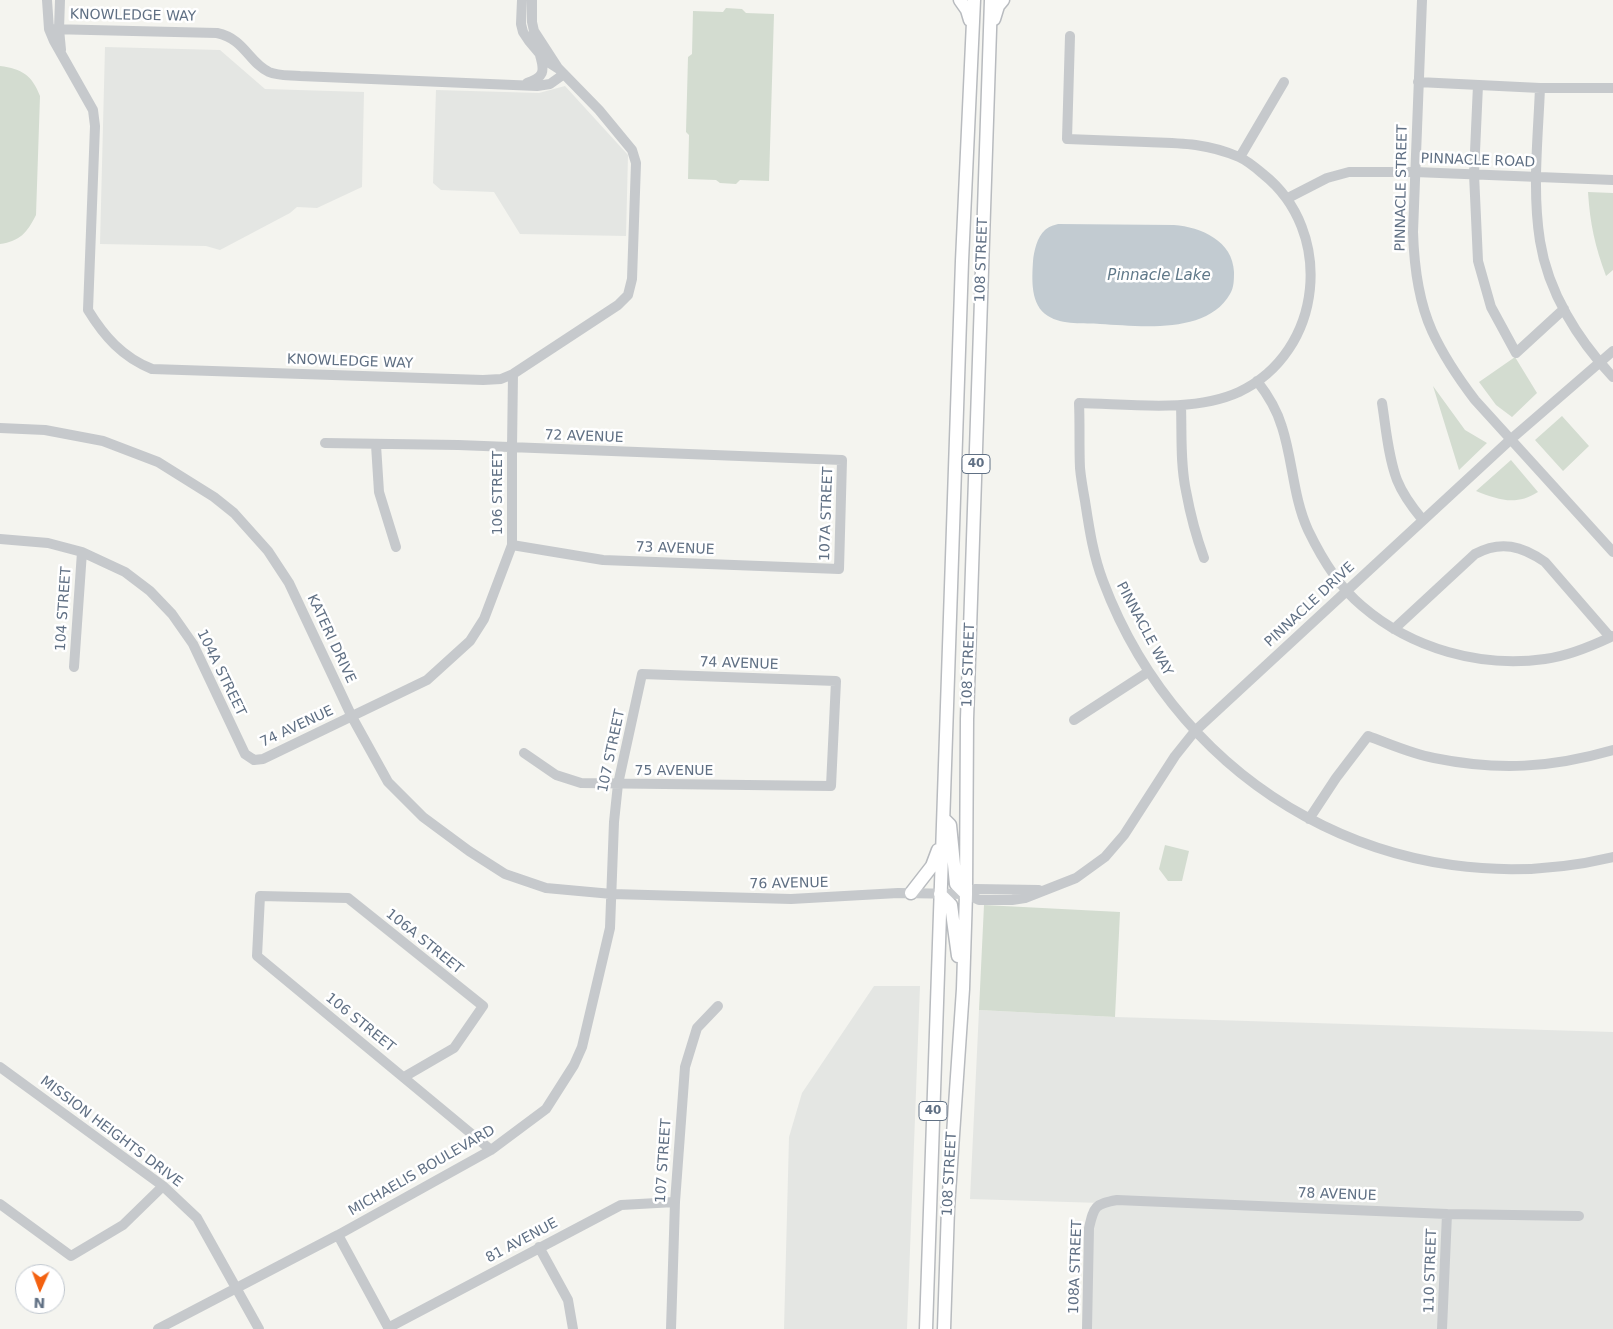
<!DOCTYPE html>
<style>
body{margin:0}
#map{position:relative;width:1613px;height:1329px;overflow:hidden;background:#f4f4ef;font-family:"DejaVu Sans",sans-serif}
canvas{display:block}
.north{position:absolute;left:15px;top:1264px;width:50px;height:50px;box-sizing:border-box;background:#fff;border:1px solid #bfc6ce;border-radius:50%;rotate:182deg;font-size:14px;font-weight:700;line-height:20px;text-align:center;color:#607084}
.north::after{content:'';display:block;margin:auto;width:18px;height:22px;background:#f36110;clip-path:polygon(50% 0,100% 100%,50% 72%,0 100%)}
</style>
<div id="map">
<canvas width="1613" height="1329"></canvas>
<div class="north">N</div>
</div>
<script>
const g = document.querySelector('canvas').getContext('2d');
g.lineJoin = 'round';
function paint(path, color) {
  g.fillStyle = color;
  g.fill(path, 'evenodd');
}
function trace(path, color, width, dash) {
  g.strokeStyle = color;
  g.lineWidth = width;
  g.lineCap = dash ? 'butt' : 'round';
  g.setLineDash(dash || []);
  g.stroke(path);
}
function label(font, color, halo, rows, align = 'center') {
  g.font = font + ' "DejaVu Sans",sans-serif';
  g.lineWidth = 5;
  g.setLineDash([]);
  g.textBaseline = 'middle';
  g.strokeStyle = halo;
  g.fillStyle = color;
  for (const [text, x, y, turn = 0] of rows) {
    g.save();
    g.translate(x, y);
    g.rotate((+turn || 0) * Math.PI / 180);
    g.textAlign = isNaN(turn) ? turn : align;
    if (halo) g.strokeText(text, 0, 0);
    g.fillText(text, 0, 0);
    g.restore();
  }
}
paint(new Path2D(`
 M105 47 220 50 265 89 364 92 362 187 317 208 297 207 290 213 220 250 206 246 100 244Z
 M565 86 628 155 626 236 520 234 494 192 441 190 433 183 436 90 539 93Z
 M874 986H920L907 1329H784L789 1137 802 1093Z
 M979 1010 1115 1017 1613 1032V1329H1087L1089 1228 1101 1203 970 1199Z`), '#e4e6e3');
paint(new Path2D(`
 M726 8 742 9 746 13 774 14 769 181 740 180 736 184 720 183 716 180 688 179 689 135 686 132 688 57 692 54 693 11 723 12Z
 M0 66C22 69 32 75 40 96L36 215C27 233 20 241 0 244Z
 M1588 192 1613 193V270L1606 276C1595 246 1590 224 1588 192Z
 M1515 357 1537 393 1512 417 1496 405 1479 382Z
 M1433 386 1465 430 1487 443 1459 470Z
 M1562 416 1589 446 1563 471 1535 440Z
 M1511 460 1538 492C1516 506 1499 500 1476 491Z
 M1165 845 1189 851 1182 881H1168L1159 869Z
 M984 905 1120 912 1115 1017 979 1010Z`), '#d3dcd0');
paint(new Path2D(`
 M1058 224 1174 225C1201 227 1233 241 1234 272 1234 279 1234 288 1230 294 1207 335 1139 326 1100 324 1085 323 1062 325 1048 316 1030 305 1032 279 1033 261 1034 251 1037 237 1045 230 1048 227 1054 225 1058 224Z`), '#c2cbd1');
const major = new Path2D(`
 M960 0 967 10 970 20
 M994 19 998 6 1003 0
 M945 820 950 825 956 884 966 894
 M911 893 932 866 938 850
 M940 894 951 905 958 956
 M926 1329 962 261 974 0
 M944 1329 948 1208 963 989 966 894 967 719 991 0`);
trace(major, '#b8bbbf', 15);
trace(new Path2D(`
 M47 0 49 29 54 41 93 110 95 126 88 310C104 336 122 357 152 369L483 380 501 379 513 374 618 305 628 295 632 279 636 163 632 150 599 110 559 69 545 60 529 41 523 32 521 24 522 0
 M60 0 59 29 61 50
 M532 0V22L534 31 558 68
 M1422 0 1413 232C1414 265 1418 300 1432 331 1443 355 1459 379 1475 400L1613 552
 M49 29 217 33C245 39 248 62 269 72 278 76 290 75 300 76L537 86 550 84 564 74
 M1070 36 1067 139C1094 140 1120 141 1146 142 1180 143 1207 143 1239 157 1248 161 1256 168 1263 174 1335 231 1324 352 1239 392 1193 413 1130 404 1079 403 1080 424 1079 446 1080 468 1081 479 1083 490 1085 501 1089 527 1093 555 1103 581 1181 789 1395 909 1613 857
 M1418 82 1540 88H1613
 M527 83C544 77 545 72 540 55
 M1478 85 1474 174 1478 261 1491 307 1516 353 1564 309
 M1540 88C1538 138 1532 191 1540 241 1548 292 1578 340 1613 377
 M1240 157 1284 82
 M1288 198 1327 178 1349 172H1415L1613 180
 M1257 381C1268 395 1277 410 1282 427 1293 461 1293 497 1308 530 1321 557 1339 587 1362 606 1412 649 1481 668 1545 659 1569 656 1592 646 1613 636
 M1382 403C1386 428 1388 456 1397 480 1403 495 1412 507 1422 519
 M1181 406C1182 434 1180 463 1186 491 1190 513 1196 536 1204 558
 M0 428 45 430 103 441 158 462 214 497 234 513 268 551 289 583 352 717 388 782 423 817 469 851 505 874 546 888 612 894 791 899 898 893 966 894 979 900H1012L1025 898 1076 878 1105 857 1124 835 1175 756 1195 731 1510 440 1613 351
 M325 443 458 445 842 460 839 569 603 560 512 545
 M376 445 379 492 396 547
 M0 539 48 543 82 552 125 572 150 591 172 614 193 644 245 754 254 760 263 759 427 680 470 641 484 619 512 545V448L513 374
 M1394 629 1475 554C1501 540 1522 546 1545 562L1610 637
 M74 667 82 552
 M1074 720 1148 672
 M1309 819 1336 778 1368 736C1390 744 1412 754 1434 758 1498 771 1551 768 1613 750
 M966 894 975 889 1039 890
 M0 1067 163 1186 197 1218 259 1329
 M404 1077 454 1048 483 1006 348 898 260 896 257 956 491 1150
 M0 1204 71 1256 123 1225 163 1186
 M338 1235 389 1329
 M539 1247 568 1300 573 1329
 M388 1328 621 1205 675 1202
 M158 1329 338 1235 491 1150 546 1109 574 1065 582 1047 610 928 614 822 618 784 642 674 836 681 831 786 581 783 556 775 524 753
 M671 1329 675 1202 685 1067 697 1028 718 1006
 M1087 1329 1089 1228C1094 1206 1095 1204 1117 1200L1447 1214 1579 1216
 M1442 1329 1447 1214`), '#c6c9cc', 10);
trace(major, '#fff', 12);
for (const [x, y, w] of [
 [976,464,28],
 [933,1111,28]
]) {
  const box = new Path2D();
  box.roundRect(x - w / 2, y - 9.5, w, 19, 4);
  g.fillStyle = '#fff';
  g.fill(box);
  trace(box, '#607084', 1);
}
label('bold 12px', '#607084', null, [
 ["40",976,464],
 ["40",933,1111]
]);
label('14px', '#607084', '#fff', [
 ["KNOWLEDGE WAY",133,16,1],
 ["PINNACLE ROAD",1478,161,2],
 ["PINNACLE STREET",1402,188,-89],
 ["108 STREET",982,260,-88],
 ["KNOWLEDGE WAY",350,362,2],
 ["72 AVENUE",584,437,2],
 ["106 STREET",498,493,-90],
 ["107A STREET",827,514,-88],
 ["73 AVENUE",675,549,2],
 ["PINNACLE DRIVE",1310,605,-43],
 ["104 STREET",64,609,-86],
 ["PINNACLE WAY",1144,629,62],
 ["KATERI DRIVE",331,639,65],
 ["74 AVENUE",739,664,2],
 ["108 STREET",969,665,-88],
 ["104A STREET",221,673,64],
 ["74 AVENUE",297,727,-25],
 ["107 STREET",612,751,-78],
 ["75 AVENUE",674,771],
 ["76 AVENUE",789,884,-1],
 ["106A STREET",424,942,39],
 ["106 STREET",360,1023,39],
 ["MISSION HEIGHTS DRIVE",111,1132,37],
 ["107 STREET",664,1161,-86],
 ["MICHAELIS BOULEVARD",422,1171,-30],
 ["108 STREET",950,1174,-87],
 ["78 AVENUE",1337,1195,2],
 ["81 AVENUE",522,1241,-28],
 ["108A STREET",1076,1267,-88],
 ["110 STREET",1431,1271,-88]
]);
label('italic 15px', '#607989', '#fff', [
 ["Pinnacle Lake",1159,276]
]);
</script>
